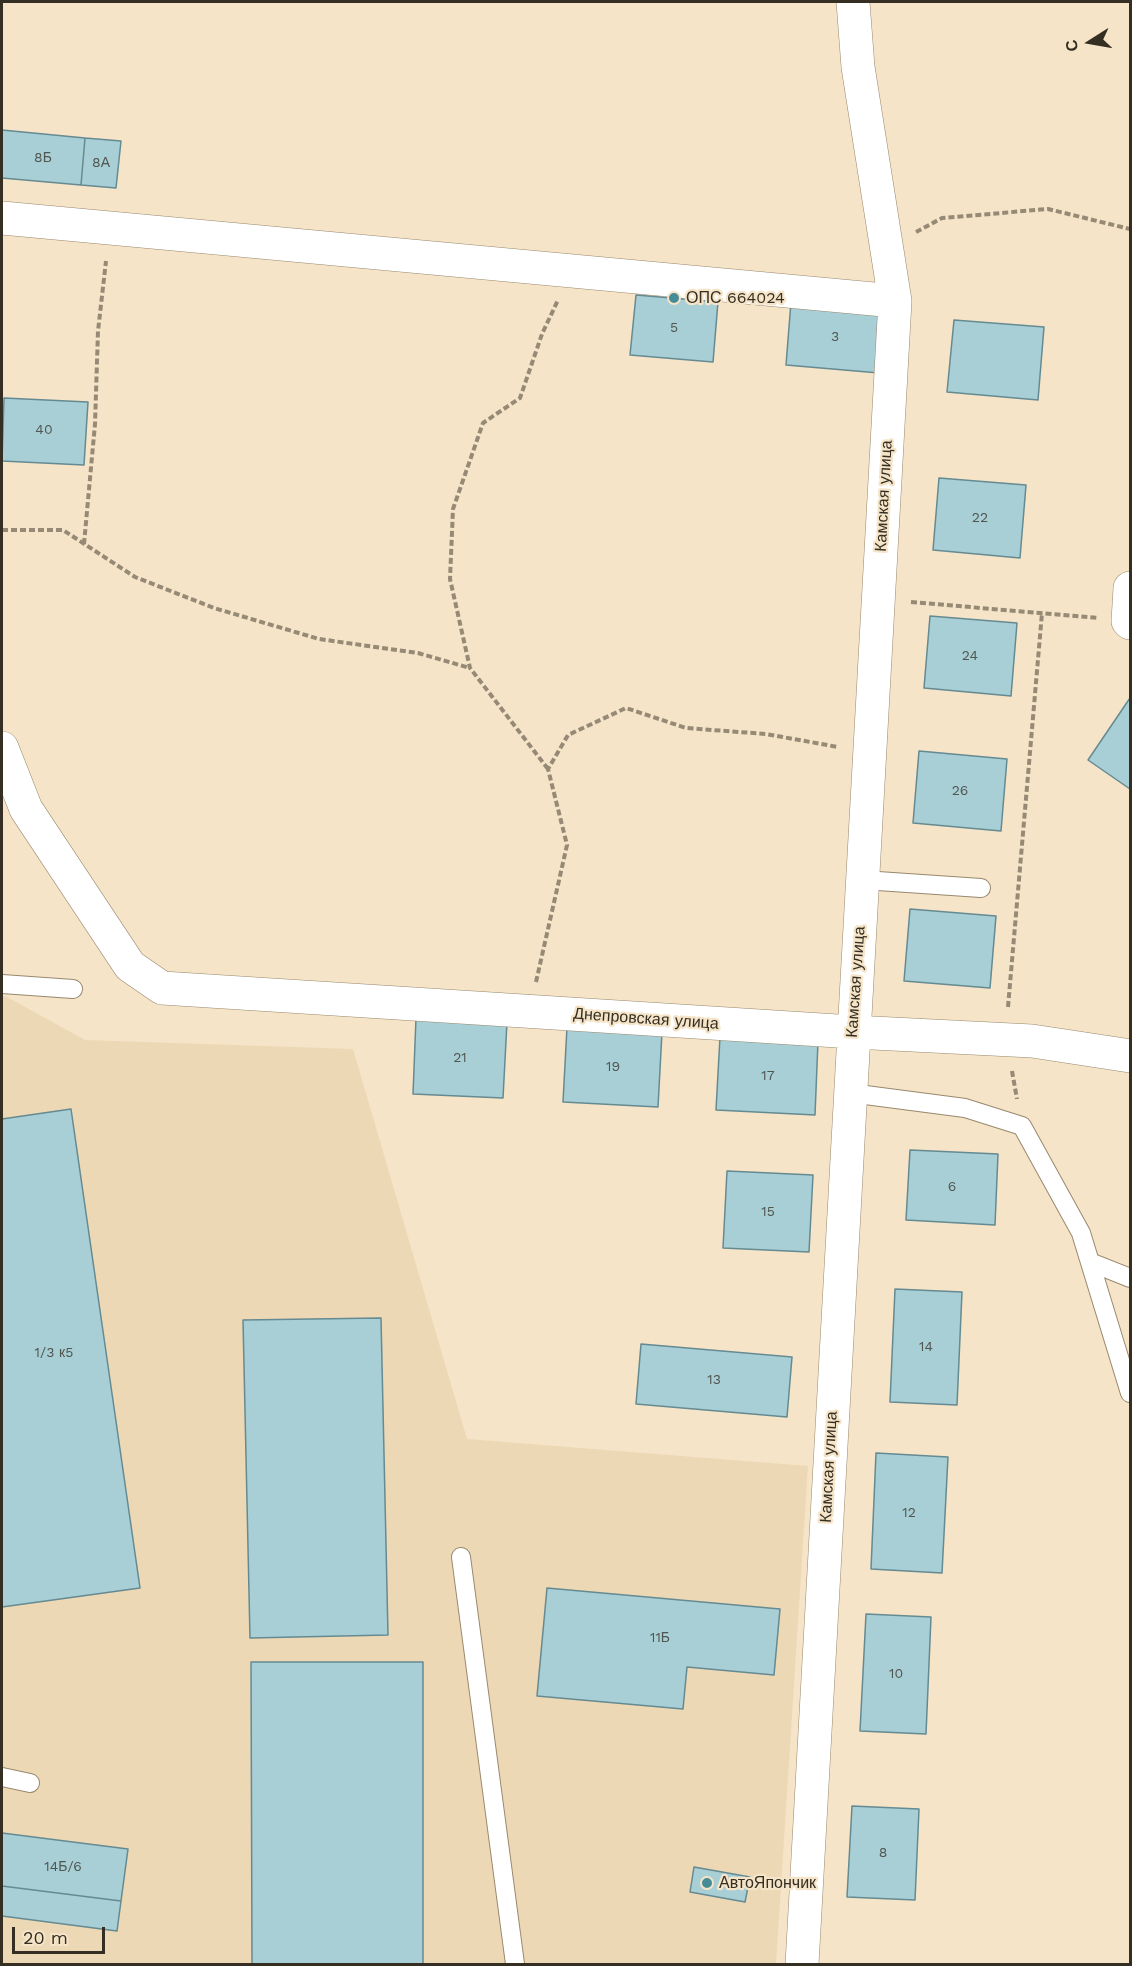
<!DOCTYPE html>
<meta charset="utf-8">
<style>
body{margin:0}
#map{position:relative;width:1132px;height:1966px;overflow:hidden;background:#f5e4c7;font-family:"Work Sans",sans-serif}
canvas{display:block}
.frame{position:absolute;inset:0;border:3px solid #342e23;pointer-events:none}
.north{position:absolute;left:1060px;top:12px;width:60px;height:60px;-webkit-text-stroke:4px #f5e4c7;paint-order:stroke;rotate:259deg;font-size:16px;font-weight:700;line-height:24px;text-align:center;color:#342e23}
.north::after{content:'';display:block;margin:auto;width:21px;height:27px;background:#342e23;clip-path:polygon(50% 0,100% 100%,50% 72%,0 100%)}
.scale{position:absolute;left:12px;top:1927px;width:93px;height:27px;box-sizing:border-box;border:3px solid #342e23;border-top:0;padding-left:8px;font-size:18px;line-height:21px;white-space:nowrap;color:#342e23;-webkit-text-stroke:4px #f5e4c7;paint-order:stroke}
</style>
<div id="map">
<canvas width="1132" height="1966"></canvas>
<div class="frame"></div>
<div class="north">С</div>
<div class="scale">20 m</div>
</div>
<script>
const g = document.querySelector('canvas').getContext('2d');
g.lineJoin = 'round';
function paint(path, color) {
  g.fillStyle = color;
  g.fill(path, 'evenodd');
}
function trace(path, color, width, dash) {
  g.strokeStyle = color;
  g.lineWidth = width;
  g.lineCap = dash ? 'butt' : 'round';
  g.setLineDash(dash || []);
  g.stroke(path);
}
function label(font, color, halo, rows, align = 'center') {
  g.font = font + ' "Work Sans",sans-serif';
  g.lineWidth = 4.5;
  g.setLineDash([]);
  g.textBaseline = 'middle';
  g.strokeStyle = halo;
  g.fillStyle = color;
  for (const [text, x, y, turn = 0] of rows) {
    g.save();
    g.translate(x, y);
    g.rotate((+turn || 0) * Math.PI / 180);
    g.textAlign = isNaN(turn) ? turn : align;
    if (halo) g.strokeText(text, 0, 0);
    g.fillText(text, 0, 0);
    g.restore();
  }
}
paint(new Path2D(`
 M2 996 7 997 85 1040 353 1049 467 1439 808 1466 776 1964H2Z`), '#ecd8b5');
const building = new Path2D(`
 M2 130 85 138 81 185 2 178Z
 M85 138 121 141 116 188 81 185Z
 M636 295 718 302 713 362 630 355Z
 M791 302 884 310 879 373 786 365Z
 M954 320 1044 327 1038 400 947 392Z
 M4 398 88 402 84 465 2 461Z
 M939 478 1026 485 1020 558 933 550Z
 M930 616 1017 623 1011 696 924 688Z
 M1130 698V789L1088 760Z
 M919 751 1007 759 1001 831 913 823Z
 M910 909 996 916 990 988 904 981Z
 M416 1018 507 1022 503 1098 413 1094Z
 M567 1027 662 1032 658 1107 563 1102Z
 M720 1037 818 1041 815 1115 716 1110Z
 M71 1109 140 1588 2 1607V1119Z
 M910 1150 998 1154 995 1225 906 1220Z
 M727 1171 813 1175 809 1252 723 1248Z
 M895 1289 962 1292 957 1405 890 1402Z
 M381 1318 388 1635 250 1638 243 1320Z
 M641 1344 792 1357 787 1417 636 1404Z
 M876 1453 948 1457 942 1573 871 1569Z
 M547 1588 780 1609 774 1675 687 1667 683 1709 537 1696Z
 M866 1614 931 1617 926 1734 860 1731Z
 M251 1662H423V1964H252Z
 M852 1806 919 1809 915 1900 847 1897Z
 M2 1833 128 1849 121 1901 2 1886Z
 M694 1867 750 1877 745 1902 690 1892Z
 M2 1886 121 1901 117 1931 2 1916Z`);
paint(building, '#a8cfd6');
trace(building, '#658a91', 1.5);
const service = new Path2D(`
 M863 880 981 888
 M2 984 73 989
 M850 1093 965 1108 1022 1126 1081 1233 1130 1393
 M1090 1262 1130 1278
 M461 1557 515 1964
 M2 1777 30 1783`);
const minor = new Path2D(`
 M2 218 895 301
 M1130 588 1128 621 1130 623
 M2 748 26 809 130 966 162 988 853 1032 1032 1041 1130 1056
 M802 1964 895 301 858 67 853 2`);
trace(service, '#98886e', 20);
trace(minor, '#98886e', 34);
trace(new Path2D(`
 M916 232 942 218 1048 209 1130 229
 M2 530H63L135 577 214 608 319 639 418 653 470 668
 M84 544 95 424 98 331 106 261
 M911 602 1098 618
 M548 769 470 668 450 579 453 509 483 423 520 398 542 334 558 300
 M536 982 567 845 548 769 568 735 626 708 686 728 766 734 838 747
 M1008 1007 1042 613
 M1012 1071 1017 1099`), '#968a76', 4, [6, 3]);
trace(service, '#fff', 18);
trace(minor, '#fff', 33);
for (const [x, y, r, color] of [
 [674,298,6,"#468b98"],
 [707,1883,6,"#468b98"]
]) {
  const dot = new Path2D();
  dot.arc(x, y, r, 0, 2 * Math.PI);
  g.fillStyle = color;
  g.fill(dot);
  trace(dot, '#f5e4c7', 2);
}
label('14px', '#515650', null, [
 ["8Б",43,158],
 ["8А",101,163],
 ["5",674,328],
 ["3",835,337],
 ["40",44,430],
 ["22",980,518],
 ["24",970,656],
 ["26",960,791],
 ["21",460,1058],
 ["19",613,1067],
 ["17",768,1076],
 ["6",952,1187],
 ["15",768,1212],
 ["14",926,1347],
 ["1/3 к5",54,1353],
 ["13",714,1380],
 ["12",909,1513],
 ["11Б",660,1638],
 ["10",896,1674],
 ["8",883,1853],
 ["14Б/6",63,1867]
]);
label('16px', '#342e23', '#f5e4c7', [
 ["ОПС 664024",686,298],
 ["АвтоЯпончик",719,1883]
], 'left');
label('16px', '#342e23', '#f5e4c7', [
 ["Камская улица",884,496,-87],
 ["Камская улица",856,982,-86],
 ["Днепровская улица",646,1019,4],
 ["Камская улица",829,1467,-87]
]);
</script>
